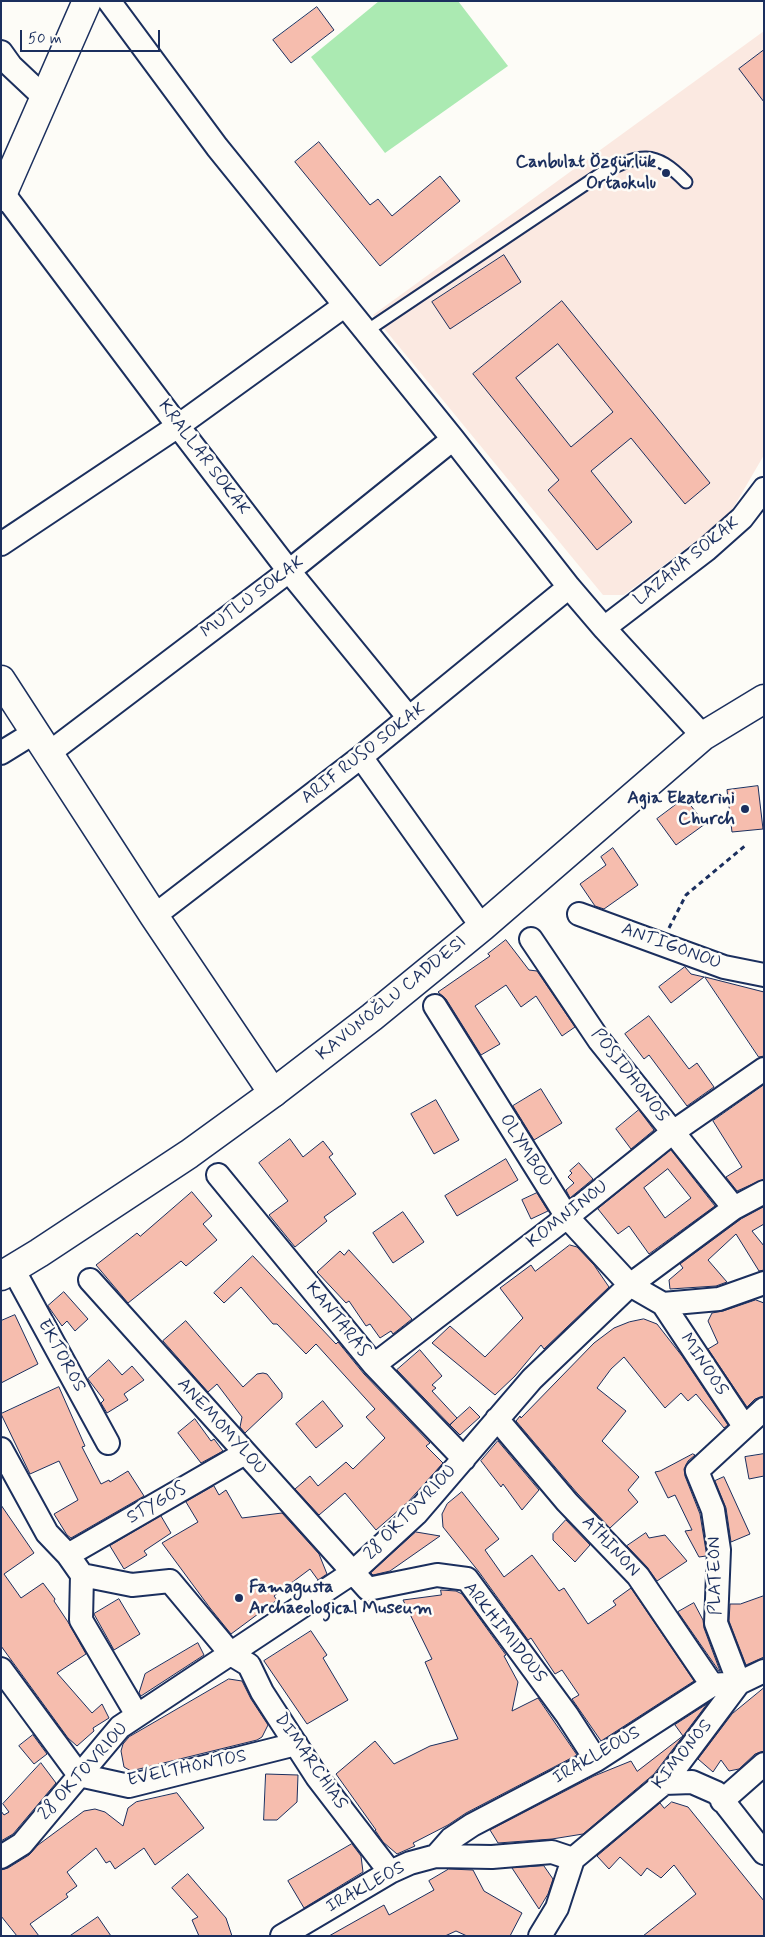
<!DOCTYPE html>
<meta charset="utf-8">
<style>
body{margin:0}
#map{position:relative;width:765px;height:1937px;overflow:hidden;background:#fdfcf7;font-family:Mynerve,sans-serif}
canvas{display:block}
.frame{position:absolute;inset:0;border:2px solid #1b2f5e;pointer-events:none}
.scale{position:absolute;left:20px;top:30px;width:140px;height:22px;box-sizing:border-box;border:2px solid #1b2f5e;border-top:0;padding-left:6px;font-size:15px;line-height:18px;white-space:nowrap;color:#1b2f5e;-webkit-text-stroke:4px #fdfcf7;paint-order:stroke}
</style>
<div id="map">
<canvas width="765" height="1937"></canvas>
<div class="frame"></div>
<div class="scale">50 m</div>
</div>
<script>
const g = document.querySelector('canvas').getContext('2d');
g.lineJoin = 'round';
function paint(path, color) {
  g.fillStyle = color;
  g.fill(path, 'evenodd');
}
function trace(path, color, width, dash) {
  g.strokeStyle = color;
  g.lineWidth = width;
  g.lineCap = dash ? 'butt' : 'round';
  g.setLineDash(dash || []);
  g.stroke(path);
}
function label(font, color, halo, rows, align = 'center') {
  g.font = font + ' Mynerve,sans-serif';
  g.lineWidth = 5;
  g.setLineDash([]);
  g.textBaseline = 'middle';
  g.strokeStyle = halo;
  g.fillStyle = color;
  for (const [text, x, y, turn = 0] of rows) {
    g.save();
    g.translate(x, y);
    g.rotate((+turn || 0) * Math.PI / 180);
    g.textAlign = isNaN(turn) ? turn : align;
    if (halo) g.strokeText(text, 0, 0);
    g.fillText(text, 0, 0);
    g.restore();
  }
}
paint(new Path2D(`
 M764 31V455L728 517 624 595H603L373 315Z`), '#fbe9e1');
paint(new Path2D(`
 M379 1H458L508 66 385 153 311 57Z`), '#abeab2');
const building = new Path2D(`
 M317 7 334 30 291 63 273 40Z
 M764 50V102L739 69Z
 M319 142 370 205 378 199 392 216 440 176 460 201 380 266 295 162Z
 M504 255 521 282 450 329 432 302Z
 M562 301 710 483 685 504 631 438 591 471 632 522 597 550 548 490 559 480 473 374ZM558 344 613 412 571 447 516 378Z
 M758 786 763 829 732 832 727 790Z
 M685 798 705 824 676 845 657 819Z
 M613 848 638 885 604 909 595 906 580 884 606 865 601 857Z
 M506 940 529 970 537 971 575 1027 562 1036 536 996 521 1007 506 985 475 1006 500 1044 481 1055 446 999 438 992 490 956 488 954Z
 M685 967 691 974 704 977 671 1003 659 987Z
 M705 977 764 992V1056L759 1057Z
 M649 1016 689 1069 697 1063 714 1087 687 1106 649 1055 644 1059 625 1034Z
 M764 1085V1179L737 1191 726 1177 742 1167 713 1121Z
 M541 1089 562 1123 534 1140 513 1106Z
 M436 1100 459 1140 434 1154 411 1114Z
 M639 1110 654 1130 631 1149 616 1129Z
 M290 1139 303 1157 323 1141 333 1154 329 1157 356 1194 324 1217 327 1221 295 1247 269 1215 288 1201 259 1163Z
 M671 1150 715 1206 649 1254 629 1226 618 1234 598 1209ZM668 1169 691 1198 665 1218 644 1188Z
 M506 1159 518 1180 457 1216 445 1196Z
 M579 1163 593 1179 570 1198 566 1190 574 1183 568 1177 572 1173 570 1171Z
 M192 1192 212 1216 203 1224 217 1240 186 1266 181 1261 128 1303 96 1265 137 1233 140 1236Z
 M537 1193 548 1211 531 1219 522 1200Z
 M764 1207V1224L752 1231 764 1246V1270L759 1271 736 1234 708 1260 727 1282 716 1286 670 1289 669 1280 683 1268 680 1264 741 1219Z
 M403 1212 424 1242 393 1263 373 1233Z
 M570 1245 577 1247 594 1265 609 1287 544 1349 541 1345 515 1376 495 1395 432 1343 450 1326 485 1357 523 1318 500 1288 531 1265 535 1271Z
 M349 1250 412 1319 393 1334 391 1331 380 1338 370 1324 366 1326 349 1301 346 1303 317 1272 340 1251 344 1255Z
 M253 1256 336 1344 338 1342 364 1374 430 1443 426 1446 443 1463 408 1502 376 1530 345 1493 319 1515 295 1489 310 1476 318 1486 346 1462 353 1469 385 1438 366 1417 375 1409 316 1344 306 1354 277 1324H273L241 1287 224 1303 214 1293Z
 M64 1292 88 1319 75 1331 67 1321 62 1326 48 1306Z
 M756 1300 764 1303V1396L755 1399 747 1407 708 1349 718 1343 708 1321 712 1313 723 1311Z
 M15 1315 38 1364 1 1383V1321Z
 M644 1319 657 1324 682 1356 728 1425 724 1428 696 1394 688 1401 681 1393 665 1408 624 1357 611 1369 597 1388 626 1411 602 1441 639 1477 628 1490 638 1502 610 1528 577 1493 516 1421 520 1416 521 1418 594 1343 614 1328 629 1322Z
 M186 1321 243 1387 257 1374 263 1373 267 1374 282 1393V1398L245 1433 240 1427 242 1417 217 1384 208 1392 163 1341Z
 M420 1350 442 1376 432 1385 436 1388 432 1391 457 1418 450 1425 397 1370Z
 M109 1360 122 1375 132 1366 144 1380 124 1394 128 1400 107 1413 101 1403 104 1400 88 1379Z
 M59 1387 85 1446 82 1447 101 1484 109 1480 110 1482 128 1471 144 1496 71 1538 67 1535 54 1514 78 1500 59 1461 30 1474 1 1414Z
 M323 1401 343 1426 316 1448 296 1424Z
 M470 1407 480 1417 460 1435 450 1425Z
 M195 1419 211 1441 214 1439 223 1451 201 1463 178 1433Z
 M498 1441 539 1490 522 1510 503 1484 501 1487 481 1461Z
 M693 1454 695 1455 688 1461 684 1469 685 1476 700 1514 706 1551V1556L699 1557 685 1531 692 1530 675 1495 668 1498 655 1472 660 1471Z
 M764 1454V1476L749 1479 745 1457Z
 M724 1477 750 1534 731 1542 726 1508 715 1481Z
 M214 1486 219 1495 226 1490 242 1518 282 1513 319 1554 327 1574 318 1580 310 1569 274 1596 277 1600 231 1634 210 1608 162 1543 198 1522 186 1502Z
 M462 1492 499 1539 485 1550 504 1577 532 1555 559 1591 564 1588 588 1624 616 1605 613 1601 631 1588 694 1681 601 1741 572 1699 579 1695 562 1670 555 1674 531 1638 528 1640 479 1572 443 1527 442 1514 447 1504Z
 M1 1505 34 1553 4 1574 21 1598 43 1583 55 1599 54 1601 68 1622 86 1654 57 1673 92 1713 102 1704 109 1718 93 1728 94 1731 77 1746 68 1738 1 1646Z
 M161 1516 171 1533 144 1551 147 1555 124 1569 110 1546Z
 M566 1520 590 1545 575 1562 553 1540V1534Z
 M416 1532 440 1536 390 1571 373 1575 371 1573Z
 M646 1533 649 1538 665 1535 687 1561 657 1581 647 1567 627 1546Z
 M441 1590 456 1591 462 1594 506 1655 504 1656 518 1682 512 1711 538 1698 577 1755 466 1813 448 1825 413 1843 415 1846 397 1854 383 1842 375 1830H376L336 1774 375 1741 394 1764 430 1746 458 1739 425 1662 432 1659 403 1600 441 1595Z
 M764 1596V1657L746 1665 729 1621 730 1604H740Z
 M119 1599 140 1634 114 1650 94 1614Z
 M694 1603 703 1620 704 1628 720 1671H719L678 1612Z
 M311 1631 327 1655 323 1658 348 1700 307 1724 264 1661Z
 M198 1643 204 1655 141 1696 139 1693 145 1674Z
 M229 1679 242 1681 251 1699 268 1725 262 1737 257 1740 131 1771 124 1767 121 1751 123 1744 129 1737Z
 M764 1688V1751L755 1754 739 1769 729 1771 721 1760 713 1772 698 1759 732 1714Z
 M707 1704 683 1736 675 1725Z
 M33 1735 47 1754 34 1764 19 1746Z
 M683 1736 654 1774 583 1834 552 1839 498 1843 490 1830 594 1776 631 1761 637 1771Z
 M41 1763 56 1783 13 1834 1 1841V1811L4 1815 9 1812 3 1804Z
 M266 1774 298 1775 297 1802 277 1820H264Z
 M177 1793 204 1828 155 1865 144 1848 115 1869 110 1861 106 1863 96 1848 67 1872 77 1886 66 1894 68 1897 30 1924 39 1936H17L1 1916V1870L8 1868 29 1855 38 1845 84 1811 95 1809 105 1812 123 1826 128 1808 136 1802Z
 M672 1802 688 1807 764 1901V1936H643L696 1894 674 1865 661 1878 647 1868 641 1876 620 1857 609 1869 597 1856 660 1803 664 1808Z
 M352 1844 361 1856 363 1872 304 1908 288 1881Z
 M544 1866 553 1879 548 1894 539 1909 512 1868Z
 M449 1869 473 1870 484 1891 522 1913 510 1936H467L456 1931 445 1936H329L384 1905 389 1915 434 1890 429 1881Z
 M188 1874 226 1918 232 1936H199L192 1920 198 1917 172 1888Z
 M98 1917 111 1936H70Z`);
paint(building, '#f6bdae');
trace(building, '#1b2f5e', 1);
const service = new Path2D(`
 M365 332 602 173C640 154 654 149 686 182`);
const minor = new Path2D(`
 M109 1 217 147 453 439 569 587 604 628 703 736
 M1 52 11 66 45 98
 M3 193 178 426 289 571 409 718
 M1 544 178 426 344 306
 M604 628 706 550 742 518 764 489
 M1 753 35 732
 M49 753 289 571 453 439
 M361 757 482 927
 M579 914 724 967 764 975
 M154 916 361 757 569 587
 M531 939 599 1040 734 1208
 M435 1006 567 1217 630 1285 663 1304 719 1299 764 1283
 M218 1175 374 1365 464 1459
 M13 1269 108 1443
 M90 1280 368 1589 437 1575 467 1579 567 1715 596 1760
 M663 1304 744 1426
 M374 1365 567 1217 673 1132 764 1069
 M497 1419 567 1502 638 1576 712 1685
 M1 1449 47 1533 68 1555 82 1575 132 1585 170 1581 231 1654 249 1665 262 1692 317 1777 390 1872
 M68 1555 245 1453
 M82 1575 81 1620 137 1715
 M1 1669 79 1775 129 1786 296 1744
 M664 1783 692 1782 717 1793 764 1853
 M722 1801 764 1764
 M436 1856 451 1839 472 1825 596 1760 712 1685 739 1683 764 1671
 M1 1857 22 1844 120 1727 352 1573 416 1514 532 1379 630 1285 734 1208 764 1192
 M573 1859 664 1783 739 1683 716 1623 719 1550 713 1510 697 1471 764 1409
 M282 1936 390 1872 410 1863 436 1856 492 1857 552 1852 573 1859
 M540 1936 557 1908 573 1859`);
const tertiary = new Path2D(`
 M1 197 87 1
 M1 680 154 916 273 1093`);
const secondary = new Path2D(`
 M1 1276 39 1253 189 1154 273 1093 372 1017 482 927 703 736 764 699`);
trace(service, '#1b2f5e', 15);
trace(minor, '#1b2f5e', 26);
trace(tertiary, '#1b2f5e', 31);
trace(secondary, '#1b2f5e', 31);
trace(new Path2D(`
 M669 928 686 895 746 845`), '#1b2f5e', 3, [5, 4]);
trace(service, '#fdfcf7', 11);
trace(minor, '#fdfcf7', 22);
trace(tertiary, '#fdfcf7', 28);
trace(secondary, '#fdfcf7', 28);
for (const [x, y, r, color] of [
 [666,173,5,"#1b2f5e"],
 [745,809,5,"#1b2f5e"],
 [239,1598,5,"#1b2f5e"]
]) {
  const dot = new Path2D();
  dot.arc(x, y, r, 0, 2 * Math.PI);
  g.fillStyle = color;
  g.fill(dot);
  trace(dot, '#fdfcf7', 2);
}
label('bold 18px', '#1b2f5e', '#fdfcf7', [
 ["Canbulat Özgürlük",656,163],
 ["Ortaokulu",656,184],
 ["Agia Ekaterini",735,799],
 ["Church",735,820],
 ["Famagusta",249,1588,"left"],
 ["Archaeological Museum",249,1609,"left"]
], 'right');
label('18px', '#1b2f5e', '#fdfcf7', [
 ["KRALLAR SOKAK",203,458,53],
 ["LAZANA SOKAK",687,562,-39],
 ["MUTLU SOKAK",253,598,-37],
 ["ARIF RUSO SOKAK",364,754,-38],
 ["ANTIGONOU",671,947,20],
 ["KAVUNOĞLU CADDESI",392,999,-39],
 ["POSIDHONOS",629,1076,52],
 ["OLYMBOU",525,1151,58],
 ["KOMNINOU",568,1215,-38],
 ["KANTARAS",337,1320,51],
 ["EKTOROS",61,1356,61],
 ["MINOOS",703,1365,56],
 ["ANEMOMYLOU",221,1427,48],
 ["STYGOS",157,1504,-30],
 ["28 OKTOVRIOU",411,1513,-46],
 ["ATHINON",610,1547,47],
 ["PLATEON",716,1576,-91],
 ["ARKHIMIDOUS",504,1633,52],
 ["KIMONOS",683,1755,-51],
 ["IRAKLEOUS",597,1756,-30],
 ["DIMARCHIAS",310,1762,55],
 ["EVELTHONTOS",187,1769,-12],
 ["28 OKTOVRIOU",84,1772,-48],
 ["IRAKLEOS",366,1888,-29]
]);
</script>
